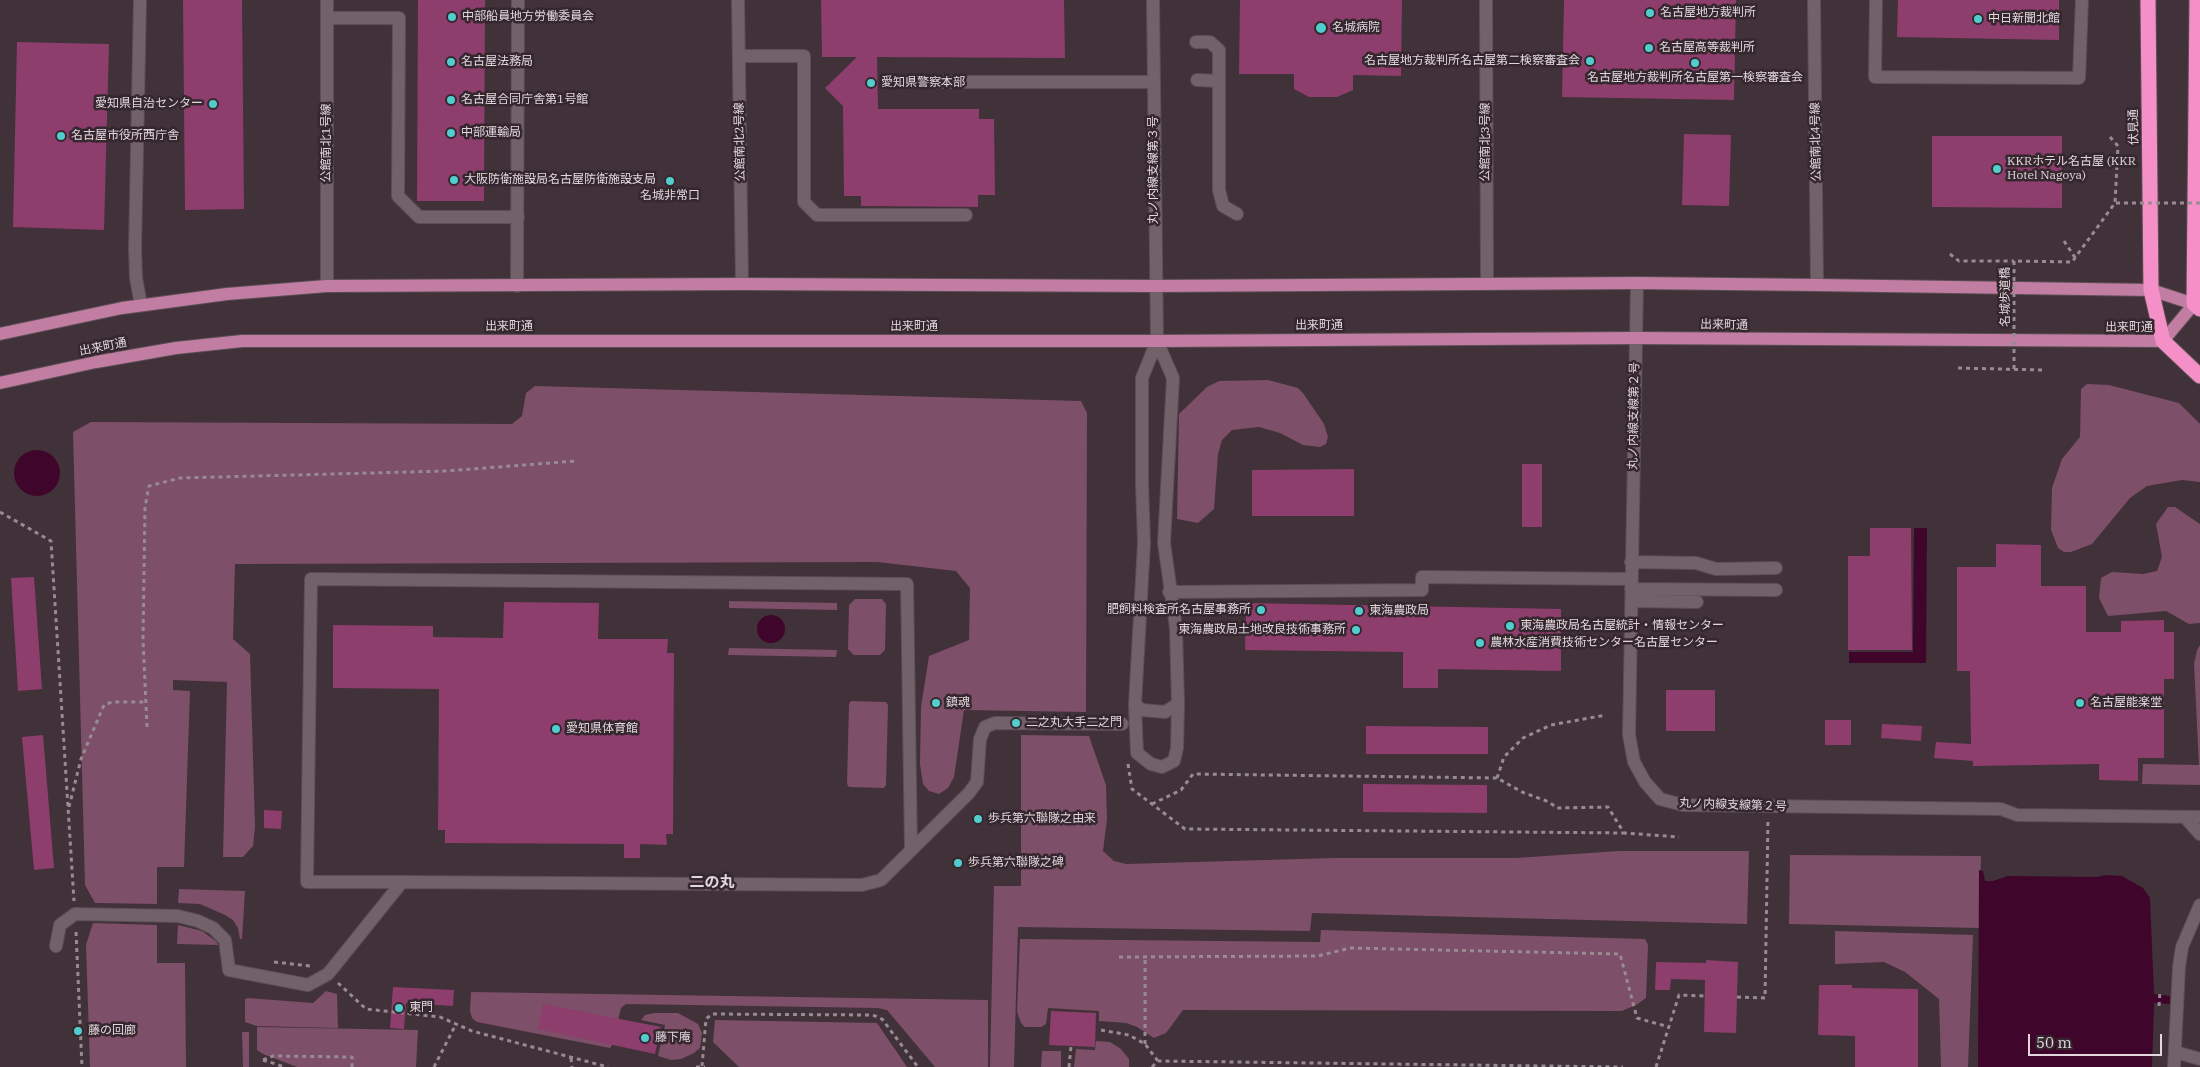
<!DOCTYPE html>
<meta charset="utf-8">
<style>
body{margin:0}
#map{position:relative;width:2200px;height:1067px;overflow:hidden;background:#413139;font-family:"IBM Plex Serif",serif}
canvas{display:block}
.scale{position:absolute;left:2028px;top:1034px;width:134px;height:22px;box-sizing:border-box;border:2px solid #e1d7dc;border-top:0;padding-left:6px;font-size:15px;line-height:18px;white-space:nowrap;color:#e1d7dc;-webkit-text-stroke:4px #36272f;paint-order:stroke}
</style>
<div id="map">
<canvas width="2200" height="1067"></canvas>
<div class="scale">50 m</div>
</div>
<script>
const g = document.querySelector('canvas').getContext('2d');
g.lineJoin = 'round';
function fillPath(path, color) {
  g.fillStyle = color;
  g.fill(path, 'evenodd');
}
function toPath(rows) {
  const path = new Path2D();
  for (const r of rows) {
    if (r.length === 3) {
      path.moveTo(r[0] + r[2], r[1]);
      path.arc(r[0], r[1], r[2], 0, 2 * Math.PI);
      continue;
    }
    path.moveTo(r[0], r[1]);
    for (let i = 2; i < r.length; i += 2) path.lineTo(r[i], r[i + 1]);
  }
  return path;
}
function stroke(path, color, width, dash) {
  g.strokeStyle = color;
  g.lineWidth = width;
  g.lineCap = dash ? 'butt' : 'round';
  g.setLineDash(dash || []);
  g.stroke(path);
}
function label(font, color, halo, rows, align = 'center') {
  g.font = font + ' "IBM Plex Serif","Noto Sans JP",serif';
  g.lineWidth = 5;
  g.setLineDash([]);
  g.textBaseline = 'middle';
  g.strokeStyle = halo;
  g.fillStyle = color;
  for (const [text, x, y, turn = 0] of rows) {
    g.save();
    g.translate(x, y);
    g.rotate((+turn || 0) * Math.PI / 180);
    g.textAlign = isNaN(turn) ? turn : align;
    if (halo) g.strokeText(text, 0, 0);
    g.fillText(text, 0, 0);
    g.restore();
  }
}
fillPath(toPath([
 [1268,380,1298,388,1303,393,1324,424,1328,437,1326,444,1320,447,1303,445,1280,433,1259,427,1232,430,1222,440,1218,454,1214,509,1198,523,1177,519,1179,414,1207,387,1219,381],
 [2087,384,2109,385,2179,403,2200,424,2200,482,2182,480,2147,486,2130,498,2092,544,2071,552,2064,552,2058,548,2051,530,2052,488,2062,459,2080,437,2081,389],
 [535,386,1081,401,1087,413,1086,712,964,710,954,777,948,788,939,794,929,791,923,784,920,764,921,707,929,656,969,640,970,588,956,571,877,562,235,564,233,639,250,654,255,827,253,846,243,857,223,857,227,682,173,680,173,690,190,691,184,867,157,867,157,904,95,903,85,885,73,432,91,422,512,424,522,416,526,393],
 [2168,507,2175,507,2200,524,2200,623,2189,624,2166,611,2108,616,2099,598,2101,578,2112,572,2143,574,2157,571,2162,557,2156,524],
 [855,599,882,599,886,604,885,650,880,655,854,655,848,649,849,605],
 [729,601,837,603,837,610,729,608],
 [2200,645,2200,785,2142,784,2143,764,2199,765,2194,664,2197,650],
 [729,648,837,650,836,657,728,655],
 [851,701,886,702,888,705,886,785,884,788,849,787,847,784,849,704],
 [1021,735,1089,736,1106,785,1107,819,1103,851,1114,861,1126,864,1334,858,1516,858,1619,851,1749,851,1747,924,1312,913,1310,931,1018,927,1014,1067,990,1067,994,886,1021,886],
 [1790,855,1981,856,1979,928,1789,924],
 [179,889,245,891,242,939,240,939,238,928,233,920,225,915,200,904,178,903],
 [93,923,157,925,157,963,185,963,186,1067,90,1067,86,945],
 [178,925,202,931,217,942,218,945,177,944],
 [1321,930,1645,939,1648,945,1646,998,1636,1005,1622,1011,1183,1010,1166,1033,1154,1038,1137,1027,1126,1023,1099,1021,1099,1011,1048,1008,1046,1024,1041,1027,1025,1027,1021,1023,1017,1012,1020,939,1320,942],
 [1835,931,1973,935,1968,1067,1941,1067,1939,999,1905,972,1884,962,1835,964],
 [326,991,337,994,338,1028,257,1026,245,1022,245,999,248,998,313,1003],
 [471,992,988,1000,988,1067,935,1067,887,1010,878,1008,626,1004,621,1008,612,1045,610,1048,477,1022,472,1018,470,1011],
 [655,1013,678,1013,698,1024,702,1033,700,1048,694,1053,681,1059,671,1060,658,1056,665,1025,641,1020,645,1015],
 [715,1020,877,1023,907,1067,739,1067,713,1042],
 [257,1027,418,1030,416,1067,297,1067,263,1054,257,1050],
 [242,1032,249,1032,249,1067,243,1067],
 [1096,1041,1110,1042,1121,1049,1129,1059,1129,1067,1074,1067,1076,1049,1095,1050],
 [1042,1051,1061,1051,1061,1067,1041,1067]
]), '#7e4f68');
fillPath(toPath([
 [37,473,23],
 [1914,528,1927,528,1926,663,1849,663,1849,652,1913,652],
 [771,629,14],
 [1979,870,1983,871,1985,881,1993,881,2008,876,2097,877,2106,875,2122,876,2143,888,2150,898,2154,994,2170,996,2170,1004,2154,1003,2152,1067,1978,1067]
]), '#3f052b');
fillPath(toPath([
 [183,0,242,0,244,209,185,210],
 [418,0,485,0,484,201,417,201],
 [821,0,1064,0,1065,58,877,57,878,109,979,109,979,119,994,119,995,195,978,195,978,207,861,206,861,196,844,196,843,106,825,88,857,57,822,57],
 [1240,0,1402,0,1401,76,1353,75,1353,90,1337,97,1309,97,1294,89,1294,74,1239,74],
 [1564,0,1736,0,1734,100,1562,97],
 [1898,0,2059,0,2059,40,1897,37],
 [17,42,109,44,104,230,13,227],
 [1684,134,1731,135,1729,206,1682,205],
 [1932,136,2062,136,2062,208,1932,207],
 [1522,464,1542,464,1542,527,1522,527],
 [1354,469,1354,516,1252,516,1252,470],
 [1870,528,1911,528,1912,650,1848,650,1848,556,1870,556],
 [1996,544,2041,545,2041,586,2086,586,2086,632,2121,632,2121,621,2164,620,2164,632,2174,632,2174,679,2164,679,2164,758,2138,758,2138,781,2099,780,2099,764,1973,766,1973,761,1934,758,1936,742,1971,744,1970,671,1957,671,1957,567,1996,567],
 [34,577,42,689,18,691,11,578],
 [504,602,599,603,598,639,668,639,667,653,674,653,673,834,666,834,667,845,640,844,640,858,624,858,624,844,445,843,445,830,438,830,439,689,333,688,333,625,433,626,433,637,503,638],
 [1246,603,1561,609,1561,671,1438,669,1438,688,1403,688,1403,652,1245,650],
 [1666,690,1715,690,1715,731,1666,731],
 [1825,720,1851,720,1851,745,1825,745],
 [1882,724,1922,726,1921,741,1881,738],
 [1366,726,1488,727,1488,754,1366,754],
 [43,735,54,868,34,870,22,737],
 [1363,784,1487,785,1487,813,1363,812],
 [264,810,282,811,281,829,264,828],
 [1706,960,1738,962,1736,1033,1704,1032,1705,980,1671,979,1670,990,1655,990,1656,962,1706,963],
 [1819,985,1852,985,1852,988,1918,989,1918,1067,1855,1067,1855,1036,1818,1035],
 [393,987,454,990,453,1006,406,1003,404,1029,390,1028],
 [543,1004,661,1027,655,1054,538,1029],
 [1051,1011,1096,1013,1095,1047,1049,1045]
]), '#8d3e6c');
const minor = toPath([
 [140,0,135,249,136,278,141,305],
 [327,0,327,286],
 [738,0,742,284],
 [1153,0,1157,341,1142,378,1142,483,1144,543,1135,705,1137,753,1151,764,1162,767,1174,761,1177,748,1178,704,1176,628,1164,543,1173,378,1157,341],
 [1486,0,1487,284],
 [1814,0,1817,285],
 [1876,0,1875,77,2079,78,2082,0],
 [327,18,399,18,398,196,419,217,518,217],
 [1196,42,1210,42,1219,50,1219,190,1223,206,1237,214],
 [739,56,804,56,804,202,817,215,966,215],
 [1197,80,1219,81],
 [904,82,1153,82],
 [1637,283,1629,735,1634,762,1645,782,1660,799,1683,805,2001,809,2017,815,2200,817],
 [517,286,518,0],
 [1631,562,1696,563,1716,569,1776,568],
 [1631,589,1776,590],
 [1169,592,1422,590,1422,577,1631,579],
 [1631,601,1697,602],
 [1135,705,1142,710,1165,712,1178,704],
 [2185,817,2200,834],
 [402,882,307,882,311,579,907,584,911,850],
 [56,946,60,925,75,914,178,916,198,921,213,928,225,940,229,970,308,985,328,974,402,882,862,885,881,880,969,793,977,782,980,739,985,727,995,723,1122,724],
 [2175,1052,2200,1059],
 [2174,1067,2179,967,2182,947,2200,905]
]);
const major = toPath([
 [0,334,122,308,227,294,327,286,742,284,1155,286,1637,283,1817,285,2151,290,2194,304,2163,341,1636,338,1157,341,242,341,176,348,96,362,0,383]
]);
const highway = toPath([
 [2148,0,2151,290,2163,341,2200,376],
 [2197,0,2194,304,2200,309]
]);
stroke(minor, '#5b4e55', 14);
stroke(major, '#5b4e55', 14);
stroke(highway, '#5b4e55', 17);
stroke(toPath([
 [2110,137,2118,146,2115,203],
 [2064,241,2076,259],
 [1950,254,1959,261,2014,261],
 [1958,368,2042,370],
 [0,512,51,541,74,901],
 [147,727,143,639,145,507,149,486,180,478,446,471,576,461],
 [1128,764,1132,789,1185,829,1624,833],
 [1497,778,1504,757,1523,738,1551,725,1606,715],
 [1152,804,1181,790,1193,774,1497,778,1522,792,1549,802,1557,808,1608,807,1624,833,1679,837],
 [69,807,81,759,104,705,112,702,145,702],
 [76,932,82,1067],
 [1119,957,1318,956,1350,948,1620,954,1637,1018,1669,1027],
 [274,962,310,966],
 [338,983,366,1009,440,1017,472,1031,608,1067],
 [1737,997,1765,998,1768,819],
 [2159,1006,2160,991],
 [1101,1030,1129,1035,1145,1044,1158,1061],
 [1145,1044,1145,956],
 [571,1058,572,1067],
 [263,1060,273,1056,352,1057,352,1067],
 [263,1060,285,1067],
 [702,1066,706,1019,712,1014,873,1015,882,1019,918,1067],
 [434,1067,456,1024],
 [696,1067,705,1067],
 [1069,1067,1071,1046],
 [1152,1067,1158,1061,1623,1067],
 [1656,1067,1679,995,1705,996]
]), '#988b91', 3, [4, 4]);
stroke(minor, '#73616a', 12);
stroke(major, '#c17da2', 12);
stroke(highway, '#f58fc8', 15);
stroke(toPath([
 [2014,369,2014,261,2072,262,2115,203,2200,203]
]), '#988b91', 3, [4, 4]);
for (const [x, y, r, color] of [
 [1650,13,5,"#52cdce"],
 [452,17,5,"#52cdce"],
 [1978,19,5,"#52cdce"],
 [1321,28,6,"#52cdce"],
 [1649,48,5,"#52cdce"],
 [1590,61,5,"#52cdce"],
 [451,62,5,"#52cdce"],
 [1695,63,5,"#52cdce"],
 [871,83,5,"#52cdce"],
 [451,100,5,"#52cdce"],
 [213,104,5,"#52cdce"],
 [451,133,5,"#52cdce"],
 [61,136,5,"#52cdce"],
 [1997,169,5,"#52cdce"],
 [454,180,5,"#52cdce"],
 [670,181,5,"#52cdce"],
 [1261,610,5,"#52cdce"],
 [1359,611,5,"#52cdce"],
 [1510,626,5,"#52cdce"],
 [1356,630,5,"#52cdce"],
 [1480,643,5,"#52cdce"],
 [936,703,5,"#52cdce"],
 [2080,703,5,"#52cdce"],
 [1016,723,5,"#52cdce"],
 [556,729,5,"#52cdce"],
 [978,819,5,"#52cdce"],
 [958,863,5,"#52cdce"],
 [399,1008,5,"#52cdce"],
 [78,1031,5,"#52cdce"],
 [645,1038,5,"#52cdce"]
]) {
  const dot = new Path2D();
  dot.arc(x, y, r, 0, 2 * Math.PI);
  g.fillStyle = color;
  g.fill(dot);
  stroke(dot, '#36272f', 2);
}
label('12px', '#e1d7dc', '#36272f', [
 ["名古屋地方裁判所",1660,13],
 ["中部船員地方労働委員会",462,17],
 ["中日新聞北館",1988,19],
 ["名城病院",1332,28],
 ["名古屋高等裁判所",1659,48],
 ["名古屋地方裁判所名古屋第二検察審査会",1580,61,"right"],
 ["名古屋法務局",461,62],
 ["名古屋地方裁判所名古屋第一検察審査会",1695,78,"center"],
 ["愛知県警察本部",881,83],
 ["名古屋合同庁舎第1号館",461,100],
 ["愛知県自治センター",203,104,"right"],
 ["中部運輸局",461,133],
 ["名古屋市役所西庁舎",71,136],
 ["KKRホテル名古屋 (KKR",2007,162],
 ["Hotel Nagoya)",2007,176],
 ["大阪防衛施設局名古屋防衛施設支局",464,180],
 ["名城非常口",670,196,"center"],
 ["肥飼料検査所名古屋事務所",1251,610,"right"],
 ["東海農政局",1369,611],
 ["東海農政局名古屋統計・情報センター",1520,626],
 ["東海農政局土地改良技術事務所",1346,630,"right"],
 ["農林水産消費技術センター名古屋センター",1490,643],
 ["鎮魂",946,703],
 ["名古屋能楽堂",2090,703],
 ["二之丸大手二之門",1026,723],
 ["愛知県体育館",566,729],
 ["歩兵第六聯隊之由来",988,819],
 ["歩兵第六聯隊之碑",968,863],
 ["東門",409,1008],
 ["藤の回廊",88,1031],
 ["藤下庵",655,1038]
], 'left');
label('12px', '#e1d7dc', '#36272f', [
 ["伏見通",2134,127,-91],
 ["公館南北2号線",740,142,-91],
 ["公館南北3号線",1486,142,-90],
 ["公館南北4号線",1816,142,-91],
 ["公館南北1号線",327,143,-90],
 ["丸ノ内線支線第３号",1154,170,-90],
 ["名城歩道橋",2006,297,-90],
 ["出来町通",1724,325,1],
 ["出来町通",1319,326],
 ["出来町通",509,327],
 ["出来町通",914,327],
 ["出来町通",2129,328],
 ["出来町通",103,347,-11],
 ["丸ノ内線支線第２号",1634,416,-89],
 ["丸ノ内線支線第２号",1733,805,2]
]);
label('bold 15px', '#e1d7dc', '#36272f', [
 ["二の丸",712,883]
]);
</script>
